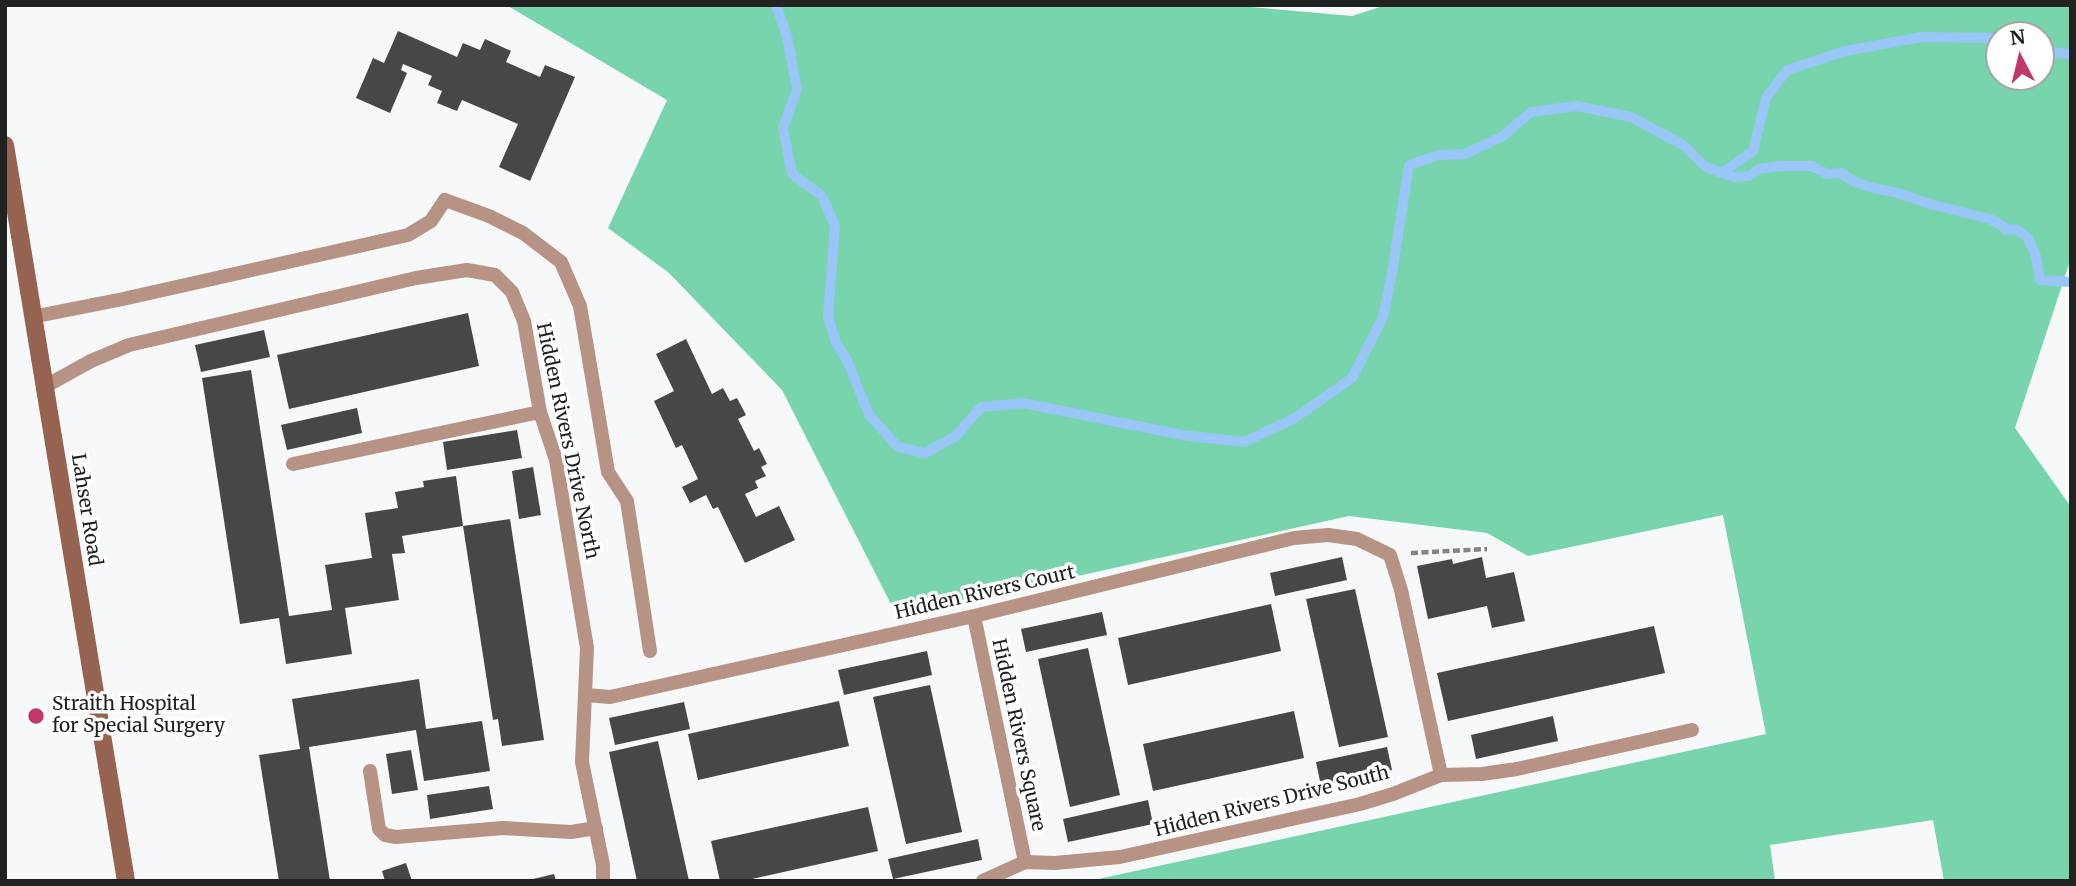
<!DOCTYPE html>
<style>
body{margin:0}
#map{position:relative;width:2076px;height:886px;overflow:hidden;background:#f7f8f9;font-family:Merriweather,serif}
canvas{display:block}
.frame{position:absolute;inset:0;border:7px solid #202121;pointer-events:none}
.north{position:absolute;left:1985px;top:21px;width:70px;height:70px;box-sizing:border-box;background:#fff;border:2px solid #a6a6a6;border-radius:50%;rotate:353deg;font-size:19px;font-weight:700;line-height:28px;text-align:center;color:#202121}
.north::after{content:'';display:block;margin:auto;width:24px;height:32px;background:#c2376c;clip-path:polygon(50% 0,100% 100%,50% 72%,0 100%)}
</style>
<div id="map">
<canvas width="2076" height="886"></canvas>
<div class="frame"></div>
<div class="north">N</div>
</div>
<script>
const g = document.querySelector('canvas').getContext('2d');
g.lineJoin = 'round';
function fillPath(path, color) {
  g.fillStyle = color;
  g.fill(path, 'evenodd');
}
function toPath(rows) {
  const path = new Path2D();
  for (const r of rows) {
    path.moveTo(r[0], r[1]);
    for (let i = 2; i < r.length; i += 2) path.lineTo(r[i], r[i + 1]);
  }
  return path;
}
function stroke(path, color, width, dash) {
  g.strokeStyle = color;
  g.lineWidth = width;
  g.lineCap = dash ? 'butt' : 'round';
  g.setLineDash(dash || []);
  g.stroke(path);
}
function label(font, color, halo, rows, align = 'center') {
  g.font = font + ' Merriweather,serif';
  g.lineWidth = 7;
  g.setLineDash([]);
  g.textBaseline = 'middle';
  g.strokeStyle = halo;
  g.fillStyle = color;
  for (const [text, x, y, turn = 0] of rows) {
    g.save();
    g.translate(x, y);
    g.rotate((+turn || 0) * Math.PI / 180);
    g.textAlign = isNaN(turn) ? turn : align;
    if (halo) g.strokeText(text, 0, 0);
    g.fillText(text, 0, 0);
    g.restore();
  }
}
fillPath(toPath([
 [448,5,1228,5,1352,16,1386,5,2071,5,2071,258,2015,428,2071,507,2071,881,1944,881,1933,820,1770,845,1775,881,1089,881,1766,734,1723,515,1528,556,1487,533,1349,516,897,616,782,390,669,273,608,228,667,100,508,6],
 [1999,35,2041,35,2041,77,1999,77]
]), '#77d4ad');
stroke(toPath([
 [776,5,787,36,797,89,783,128,792,174,822,196,835,226,828,317,836,343,847,360,869,415,898,447,925,453,956,436,981,407,1023,403,1182,435,1244,442,1295,418,1352,378,1383,317,1392,273,1409,165,1439,155,1465,154,1503,136,1531,112,1577,106,1631,117,1683,145,1706,167,1722,173,1753,151,1766,98,1787,70,1845,51,1922,37,1999,38],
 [2041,51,2071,54],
 [1722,173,1734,177,1749,176,1759,169,1780,166,1812,166,1827,174,1841,173,1855,182,1873,188,1898,193,1930,204,1990,219,2003,226,2006,230,2016,229,2028,238,2036,256,2040,280,2071,282]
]), '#9ac5f7', 10);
fillPath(toPath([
 [398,31,457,57,463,43,480,50,485,39,511,51,506,62,540,77,545,65,575,77,530,181,499,167,518,124,462,100,457,111,437,103,442,91,428,85,432,76,403,64,401,70,407,73,390,113,356,98,373,58,384,63],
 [468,313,479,366,289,409,277,355],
 [264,330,270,357,201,372,195,345],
 [686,339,712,394,723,388,730,401,737,398,746,415,738,419,754,451,759,448,767,464,761,467,766,476,755,481,758,488,745,494,756,517,779,506,795,540,745,563,718,507,713,509,706,495,690,503,682,487,698,479,682,445,676,448,654,401,674,391,656,354],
 [251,370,289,616,332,610,325,565,372,558,365,513,398,508,395,492,424,487,423,481,456,476,463,526,402,536,405,553,392,554,399,600,345,608,352,654,286,664,279,618,240,624,202,378],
 [357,408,362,433,287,450,281,425],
 [517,430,522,458,447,470,443,442],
 [533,467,541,515,519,519,512,471],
 [510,519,544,740,502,746,498,719,493,720,463,526],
 [1342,557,1347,580,1275,596,1270,573],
 [1482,557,1486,578,1514,572,1525,621,1492,628,1487,606,1428,619,1417,566,1452,559,1453,564],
 [1355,589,1388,737,1339,747,1306,599],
 [1271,604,1281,651,1128,685,1118,638],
 [1102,612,1107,635,1026,652,1021,629],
 [1654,626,1665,673,1448,721,1437,673],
 [1088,648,1120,795,1070,807,1038,659],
 [927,651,932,675,844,695,838,670],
 [419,679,426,729,482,721,490,771,424,781,416,730,309,747,330,881,279,881,259,755,300,749,292,699],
 [930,685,962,832,906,844,873,697],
 [839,701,849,746,698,780,688,734],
 [684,702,690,729,615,745,609,718],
 [1294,711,1304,758,1153,791,1143,744],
 [1553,716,1558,741,1476,759,1471,735],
 [658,741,689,881,637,881,609,752],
 [1387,747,1392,770,1321,786,1316,762],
 [411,750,418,790,392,794,386,754],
 [489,786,493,809,430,819,427,795],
 [1148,800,1153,824,1068,842,1063,819],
 [868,807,878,851,743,881,720,881,711,841],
 [978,839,982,860,893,879,888,859],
 [406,863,412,881,385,881,382,871],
 [554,874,556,881,530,881,529,880]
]), '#474748');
stroke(toPath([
 [1411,553,1487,549]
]), '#838485', 4.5, [7, 3.5]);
stroke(toPath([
 [32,317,123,299,408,235,431,221,445,200,489,216,523,233,561,262,580,306,608,472,627,501,650,651],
 [44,387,91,361,129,345,416,278,467,270,495,275,512,292,524,321,540,412,556,460,587,648,582,762,603,865,603,881],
 [293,464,540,412],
 [974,616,1025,862],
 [586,695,610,697,974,616,1294,538,1328,535,1357,539,1390,555,1401,590,1441,775],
 [370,771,379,829,385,835,396,837,503,828,571,832,596,828],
 [983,881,1025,862,1055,863,1120,857,1360,804,1393,794,1441,775,1482,774,1517,769,1692,730]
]), '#b79386', 14);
stroke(toPath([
 [5,145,126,881]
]), '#956350', 18);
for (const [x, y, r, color] of [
 [36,716,9,"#c2376c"]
]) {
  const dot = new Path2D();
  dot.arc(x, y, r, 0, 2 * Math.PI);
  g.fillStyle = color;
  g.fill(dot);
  stroke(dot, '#fff', 2.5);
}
label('19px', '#202121', '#fff', [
 ["Hidden Rivers Drive North",567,441,78],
 ["Lahser Road",86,510,81],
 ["Hidden Rivers Court",985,593,-13],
 ["Hidden Rivers Square",1018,735,78],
 ["Hidden Rivers Drive South",1272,802,-14]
]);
label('19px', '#202121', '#fff', [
 ["Straith Hospital",52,705],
 ["for Special Surgery",52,727]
], 'left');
</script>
